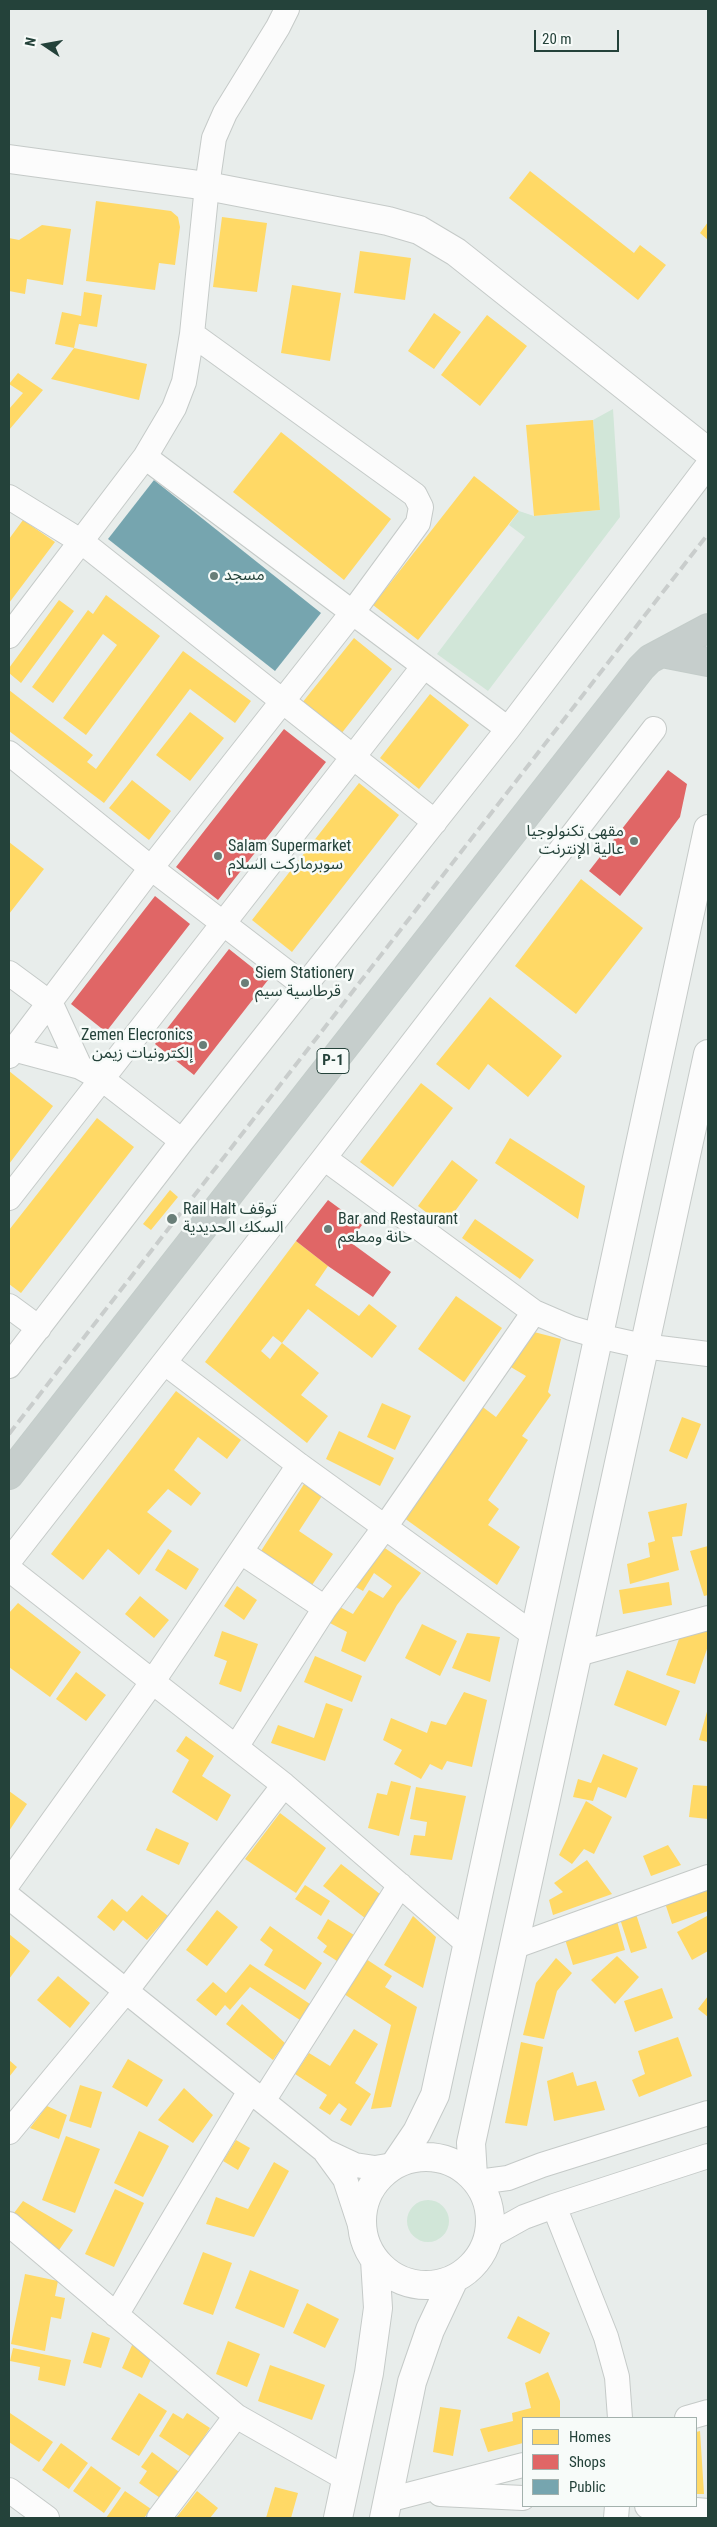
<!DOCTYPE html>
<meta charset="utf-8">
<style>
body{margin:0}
#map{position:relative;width:717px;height:2527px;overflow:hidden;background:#e8edeb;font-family:"Roboto Condensed",sans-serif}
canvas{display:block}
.frame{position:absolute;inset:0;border:10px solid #24423a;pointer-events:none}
.legend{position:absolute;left:522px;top:2417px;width:175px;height:90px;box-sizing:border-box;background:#f7fbf9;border:1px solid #a3b1ad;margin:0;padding:6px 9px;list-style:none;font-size:15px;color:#24423a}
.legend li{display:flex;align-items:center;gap:10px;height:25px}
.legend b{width:25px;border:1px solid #a3b1ad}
.north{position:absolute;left:20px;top:20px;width:50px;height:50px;-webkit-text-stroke:4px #f7fbf9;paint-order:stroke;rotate:282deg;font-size:14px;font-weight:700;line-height:20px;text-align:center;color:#24423a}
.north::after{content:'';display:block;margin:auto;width:18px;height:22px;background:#24423a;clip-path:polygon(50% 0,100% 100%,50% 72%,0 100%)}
.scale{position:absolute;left:534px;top:30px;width:85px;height:22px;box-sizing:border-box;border:2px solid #24423a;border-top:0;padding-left:6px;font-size:15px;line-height:18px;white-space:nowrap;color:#24423a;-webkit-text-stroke:4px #f7fbf9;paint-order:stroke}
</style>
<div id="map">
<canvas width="717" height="2527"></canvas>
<div class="frame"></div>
<ul class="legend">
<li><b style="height:14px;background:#ffd966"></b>Homes</li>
<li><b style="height:14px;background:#e06666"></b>Shops</li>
<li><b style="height:14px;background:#76a5af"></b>Public</li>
</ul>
<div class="north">N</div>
<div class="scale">20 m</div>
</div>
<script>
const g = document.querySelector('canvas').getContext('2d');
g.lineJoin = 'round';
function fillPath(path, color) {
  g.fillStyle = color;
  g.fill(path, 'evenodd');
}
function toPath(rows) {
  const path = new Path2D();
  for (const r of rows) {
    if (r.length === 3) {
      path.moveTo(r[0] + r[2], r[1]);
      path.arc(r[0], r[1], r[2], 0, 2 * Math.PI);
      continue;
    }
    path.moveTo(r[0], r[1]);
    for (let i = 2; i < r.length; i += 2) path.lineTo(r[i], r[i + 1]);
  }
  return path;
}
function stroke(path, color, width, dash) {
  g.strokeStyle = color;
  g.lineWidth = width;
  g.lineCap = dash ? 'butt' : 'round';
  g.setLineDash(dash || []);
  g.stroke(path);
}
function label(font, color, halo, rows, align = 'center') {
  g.font = font + ' "Roboto Condensed","Noto Sans Arabic",sans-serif';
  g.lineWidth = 5;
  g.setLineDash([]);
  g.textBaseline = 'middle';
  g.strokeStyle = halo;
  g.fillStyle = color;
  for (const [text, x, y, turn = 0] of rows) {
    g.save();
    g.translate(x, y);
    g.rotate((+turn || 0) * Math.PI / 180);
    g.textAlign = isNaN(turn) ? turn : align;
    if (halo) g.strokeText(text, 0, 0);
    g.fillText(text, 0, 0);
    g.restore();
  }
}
fillPath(toPath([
 [613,409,620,517,488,691,437,654,525,537,509,525,519,511,534,516,600,510,593,420],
 [428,2221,21]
]), '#d1e6d8');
fillPath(toPath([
 [530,171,634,253,640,245,666,265,638,300,509,198],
 [96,201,171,211,178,217,180,227,175,265,159,263,155,290,86,281],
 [222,217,267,223,257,292,213,287],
 [708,222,708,240,700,233],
 [42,225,71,229,63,285,27,279,25,294,9,291,9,238,19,240],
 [360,251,411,258,405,300,354,293],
 [292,285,341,293,330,361,281,353],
 [84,292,102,295,97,327,79,324,74,348,55,344,62,312,81,316],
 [434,313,461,332,434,369,408,351],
 [487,315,527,346,480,406,441,375],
 [74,348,147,364,139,400,51,379],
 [18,373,43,390,9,430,9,409,23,393,9,384],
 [593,420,600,510,534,516,526,425],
 [281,432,391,519,344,580,233,492],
 [474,476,519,511,418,640,373,605],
 [23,520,55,542,9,603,9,539],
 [106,595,160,636,86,735,63,718,117,645,103,634,53,703,32,687,88,610,93,614],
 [59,600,74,611,21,683,9,673,9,668],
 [354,638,392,669,341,734,302,703],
 [183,651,251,701,235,723,190,689,104,803,9,731,9,690,93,755,87,762,96,769],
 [430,694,469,725,419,789,380,758],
 [190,712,224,738,190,781,156,755],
 [132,780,171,811,149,840,109,808],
 [359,783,399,815,292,952,252,920],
 [9,842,44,869,9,914],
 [581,879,643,928,576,1014,515,966],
 [490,997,562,1056,528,1097,488,1064,469,1090,436,1064],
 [9,1071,53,1106,9,1164],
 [421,1083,453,1108,393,1187,360,1162],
 [97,1118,134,1147,21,1293,9,1284,9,1230],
 [510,1138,585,1186,578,1219,495,1163],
 [452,1160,478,1180,444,1226,418,1206],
 [170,1190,178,1197,151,1230,143,1224],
 [475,1219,534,1260,520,1279,462,1238],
 [296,1241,328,1266,315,1285,359,1316,369,1304,397,1326,372,1358,308,1309,282,1343,273,1336,261,1351,270,1359,282,1343,319,1373,301,1395,328,1416,307,1443,205,1362],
 [456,1296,502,1328,464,1382,418,1349],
 [534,1332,561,1339,548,1392,551,1395,522,1436,528,1440,488,1500,499,1509,488,1525,520,1547,497,1585,400,1515,480,1405,496,1417,526,1376,509,1366],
 [176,1391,241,1440,227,1459,198,1437,174,1470,201,1493,191,1506,168,1489,147,1512,172,1531,139,1575,108,1549,83,1580,51,1554],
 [382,1403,411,1416,395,1450,367,1437],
 [682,1417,701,1424,687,1459,669,1451],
 [339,1431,394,1458,380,1486,326,1459],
 [304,1484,322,1496,299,1531,333,1554,312,1585,261,1551],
 [687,1503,682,1536,672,1537,679,1570,630,1584,627,1564,650,1557,648,1543,655,1541,648,1512],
 [379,1544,421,1573,397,1605,365,1662,341,1651,347,1632,328,1622,338,1606,353,1614,369,1590,383,1598,392,1586,374,1573,363,1591,352,1585],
 [708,1546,708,1595,704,1596,690,1551],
 [168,1549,199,1569,186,1590,155,1570],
 [669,1582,672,1605,623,1614,619,1590],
 [237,1586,257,1600,244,1620,224,1606],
 [140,1596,169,1620,154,1638,125,1614],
 [18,1603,81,1652,50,1697,9,1667,9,1613],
 [422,1624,457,1641,440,1676,405,1658],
 [708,1628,708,1646,695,1684,666,1675,679,1639,677,1632],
 [222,1631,258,1644,241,1692,219,1684,227,1661,214,1656],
 [467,1633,500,1637,490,1682,452,1668],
 [315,1656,362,1676,352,1702,304,1682],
 [627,1670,680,1691,666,1726,614,1705],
 [76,1672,106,1695,86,1721,56,1699],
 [464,1692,487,1700,472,1767,447,1761,442,1770,430,1764,421,1779,394,1764,402,1750,383,1740,391,1718,427,1733,431,1721,446,1725],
 [326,1703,343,1709,325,1761,271,1743,278,1725,314,1738],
 [708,1708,708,1742,699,1740],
 [186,1736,214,1756,202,1776,231,1795,217,1821,172,1792,189,1760,176,1751],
 [603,1754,638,1768,626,1798,598,1787,593,1801,573,1797,578,1779,591,1783],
 [391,1781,411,1786,399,1836,368,1828,377,1793,387,1795],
 [693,1785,708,1786,708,1819,689,1817],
 [416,1787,466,1796,452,1860,410,1855,414,1835,425,1836,427,1822,410,1819],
 [9,1791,27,1804,9,1831],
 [586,1801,612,1817,594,1854,584,1849,572,1864,559,1855],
 [280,1813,326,1848,296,1893,245,1859],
 [156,1828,189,1843,179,1865,146,1850],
 [668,1845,681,1865,651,1876,643,1856],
 [587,1860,612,1894,553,1915,549,1900,563,1892,554,1883],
 [341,1864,380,1894,365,1918,323,1886],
 [305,1885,330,1901,321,1916,295,1899],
 [708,1889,708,1911,672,1924,665,1903],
 [142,1895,168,1916,147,1940,123,1920,114,1931,97,1917,112,1899,127,1912],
 [217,1910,238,1927,207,1966,186,1950],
 [636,1914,647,1948,631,1953,620,1919],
 [413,1916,436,1937,423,1988,384,1965],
 [707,1916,708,1951,692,1960,677,1932],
 [328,1919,354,1935,337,1961,323,1952,327,1946,317,1938],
 [617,1921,625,1950,573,1965,564,1936],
 [270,1926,322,1963,305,1990,264,1965,273,1950,260,1940],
 [9,1934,30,1951,9,1979],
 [617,1956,639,1977,615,2004,591,1980],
 [556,1958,572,1973,557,1991,544,2039,523,2035,536,1983],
 [366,1959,392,1976,385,1987,417,2007,391,2107,371,2109,391,2025,344,1994],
 [250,1964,310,2004,300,2020,250,1987,230,2010,225,2005,216,2016,196,2000,213,1982,226,1993],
 [58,1976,90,2003,70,2028,37,2000],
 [662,1988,673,2018,635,2032,624,2001],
 [708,1996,708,2017,698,2009],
 [242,2004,285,2043,273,2060,226,2024],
 [354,2029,378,2044,355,2083,371,2094,351,2126,340,2120,347,2109,339,2103,330,2115,319,2108,327,2095,295,2074,309,2053,330,2066],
 [678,2037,692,2076,639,2097,632,2080,645,2074,638,2051],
 [521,2042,543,2047,527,2126,505,2123],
 [128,2059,163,2080,147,2107,112,2087],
 [9,2060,17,2067,9,2077],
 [573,2072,577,2086,596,2081,605,2110,554,2121,547,2081],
 [80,2085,102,2092,91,2128,69,2121],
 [184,2088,213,2115,193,2143,158,2120],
 [47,2106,67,2115,59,2139,30,2128],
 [139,2131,169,2146,143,2197,114,2183],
 [66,2136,100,2149,75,2213,42,2200],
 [236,2140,250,2148,238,2170,223,2161],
 [274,2162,289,2171,254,2237,206,2224,216,2197,248,2209],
 [115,2189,144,2203,114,2267,85,2254],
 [23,2201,73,2230,59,2250,14,2213],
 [203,2252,232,2263,213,2315,183,2304],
 [250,2270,299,2290,284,2328,235,2308],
 [25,2274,58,2281,55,2296,65,2298,61,2319,51,2317,45,2351,11,2344],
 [307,2303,339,2319,325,2348,293,2333],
 [518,2316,550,2333,540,2354,507,2338],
 [92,2332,110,2338,101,2368,83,2363],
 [228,2341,260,2354,247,2387,216,2374],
 [133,2343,154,2353,142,2378,122,2368],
 [13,2348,71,2360,65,2386,38,2380,40,2367,10,2361],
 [270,2365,325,2385,312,2420,258,2401],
 [548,2372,560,2401,560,2418,523,2418,523,2443,488,2452,480,2429,513,2421,512,2413,531,2408,525,2383],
 [139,2393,167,2411,139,2456,111,2439],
 [440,2407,461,2410,453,2456,433,2452],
 [10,2413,53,2442,39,2462,9,2442],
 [173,2413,183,2419,187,2413,210,2428,191,2457,159,2436],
 [700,2431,704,2494,696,2494,696,2432],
 [61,2443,88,2463,69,2489,42,2470],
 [152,2452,182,2474,163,2500,139,2483,147,2471,141,2467],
 [91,2466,121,2488,104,2513,73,2491],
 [275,2487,298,2493,291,2518,266,2518],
 [125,2491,151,2509,144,2518,106,2518],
 [197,2491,218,2508,210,2518,176,2518]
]), '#ffd966');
fillPath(toPath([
 [284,729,326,762,218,900,176,867],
 [668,770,687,784,680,817,620,896,589,871],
 [155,896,190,924,106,1032,71,1004],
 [229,949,268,980,194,1075,155,1044],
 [328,1200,362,1225,350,1242,391,1272,373,1297,328,1266,296,1241]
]), '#e06666');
fillPath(toPath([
 [154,480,321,613,275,671,108,539]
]), '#76a5af');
const minor = toPath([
 [145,457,508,729],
 [9,497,82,542,435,822],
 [9,636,145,457,174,408,184,382,192,334,207,186,214,138,225,113,278,27,287,9],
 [9,753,151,868,306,987],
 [9,973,51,1004,80,1067],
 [9,1048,80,1067,102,1079,182,1141],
 [9,1056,151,868,352,613,418,523,421,507,415,495,192,334],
 [324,1158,534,1312,571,1328,598,1336,643,1346,708,1354],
 [9,1198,424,666],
 [9,1306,39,1328],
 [165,1363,299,1465,534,1635],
 [9,1366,182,1141,508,729,708,465],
 [241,1552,325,1608],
 [9,1561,324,1158,654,729],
 [9,1569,284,1785,468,1944],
 [578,1654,708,1618],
 [236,1747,325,1608,385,1527,534,1312],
 [9,1882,153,1681,299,1465],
 [9,1897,325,2151,355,2165,375,2168,393,2165],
 [513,1947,708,1877],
 [263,2101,400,1885],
 [9,2132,126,1991,284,1785],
 [326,2153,345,2179,362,2231],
 [478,2182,508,2178,542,2165,708,2113],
 [554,2206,606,2337,617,2377,620,2418],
 [9,2224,236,2416,347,2479],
 [488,2237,524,2217,554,2206,708,2156],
 [116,2315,250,2091],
 [687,2418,708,2412],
 [9,2490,47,2518],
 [440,2494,523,2498],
 [388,2500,523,2465],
 [647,2506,708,2511],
 [159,2518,236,2416],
 [616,2518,617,2506]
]);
const tertiary = toPath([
 [9,159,207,186,388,221,419,230,456,252,708,452],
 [426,2221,64],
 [396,2163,417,2132,435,2095,708,829],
 [473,2176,471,2143,708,1054],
 [338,2518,369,2373,378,2308,375,2260],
 [384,2518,412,2382,430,2330,454,2279]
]);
const trunk = toPath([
 [662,653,708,662],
 [9,1475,641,668,650,659,708,628]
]);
stroke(minor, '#c5cac8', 26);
stroke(tertiary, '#c5cac8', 30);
stroke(trunk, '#c3ccc9', 30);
stroke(minor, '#fcfcfc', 24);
stroke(tertiary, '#fcfcfc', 28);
stroke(trunk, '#c6cecc', 28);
stroke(toPath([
 [9,1434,708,534]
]), '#c9cdcc', 4, [10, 5]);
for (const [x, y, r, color] of [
 [214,576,5,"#697e78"],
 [634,841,5,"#697e78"],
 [218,856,5,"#697e78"],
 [245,983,5,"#697e78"],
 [203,1045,5,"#697e78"],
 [172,1219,6,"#697e78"],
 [328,1229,5,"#697e78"]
]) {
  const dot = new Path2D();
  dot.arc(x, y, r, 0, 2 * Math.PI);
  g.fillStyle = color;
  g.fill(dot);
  stroke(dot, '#f7fbf9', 2);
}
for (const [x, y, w] of [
 [333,1061,32]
]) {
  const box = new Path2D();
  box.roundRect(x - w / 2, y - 12.5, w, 25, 4);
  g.fillStyle = '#f7fbf9';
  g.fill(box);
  stroke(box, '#24423a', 1);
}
label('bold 15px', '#24423a', null, [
 ["P-1",333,1061]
]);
label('16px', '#24423a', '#f7fbf9', [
 ["مسجد",224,576],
 ["مقهى تكنولوجيا",624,832,"right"],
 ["عالية الإنترنت",624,850,"right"],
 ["Salam Supermarket",228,847],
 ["سوبرماركت السلام",228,865],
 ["Siem Stationery",255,974],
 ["قرطاسية سيم",255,992],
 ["Zemen Elecronics",193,1036,"right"],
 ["إلكترونيات زيمن",193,1054,"right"],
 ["Rail Halt توقف",183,1210],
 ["السكك الحديدية",183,1228],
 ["Bar and Restaurant",338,1220],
 ["حانة ومطعم",338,1238]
], 'left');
</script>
